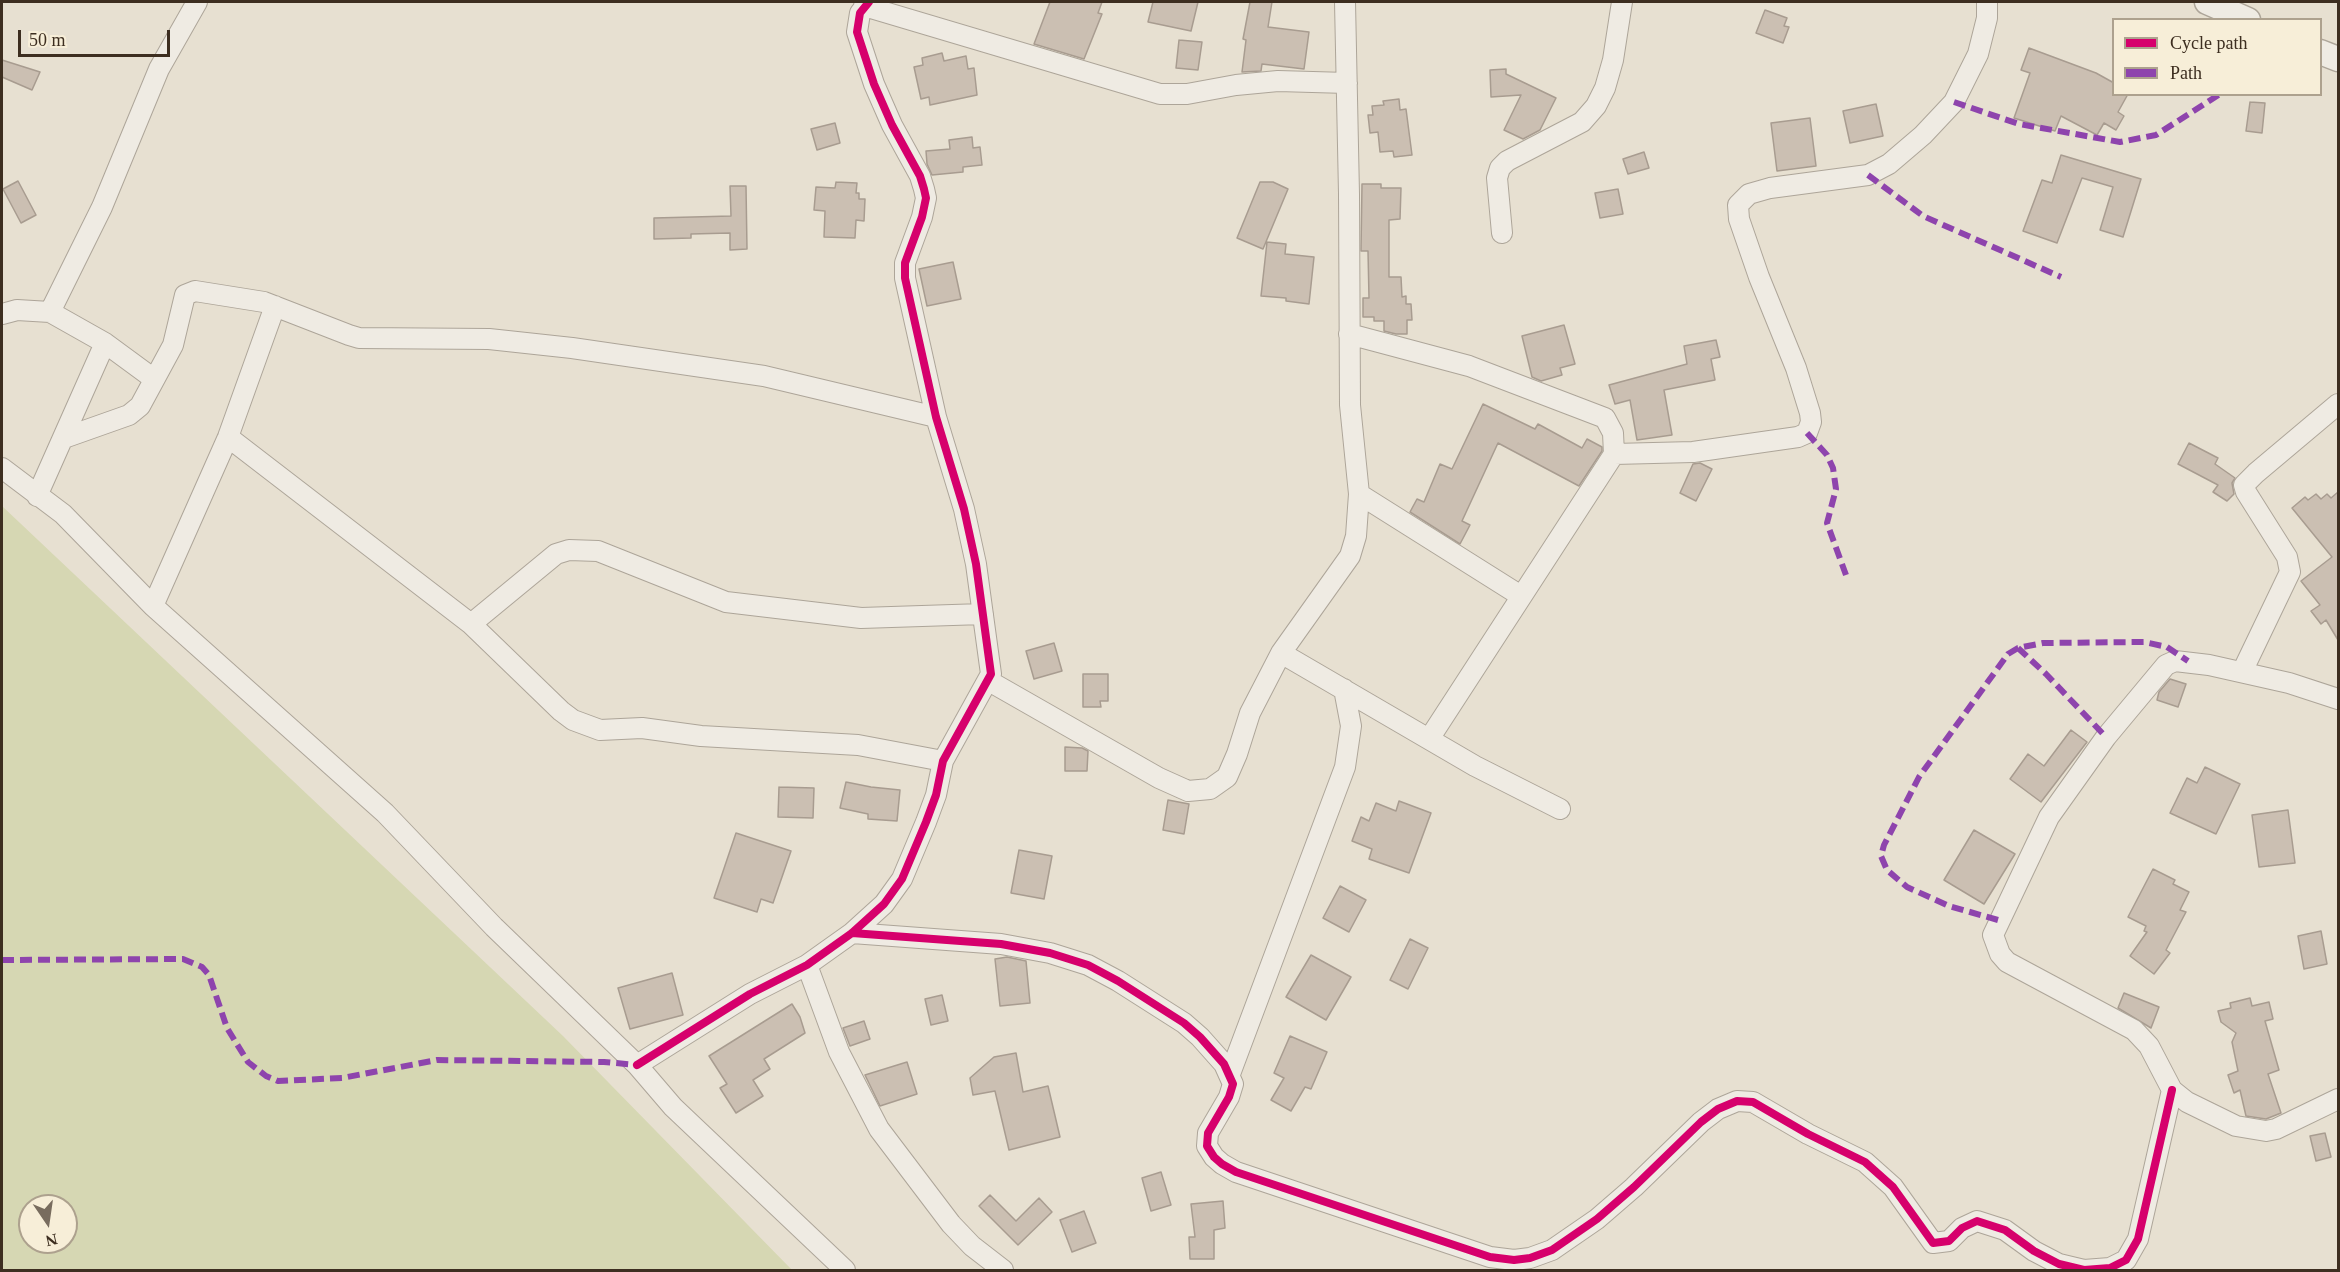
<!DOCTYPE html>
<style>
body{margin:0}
#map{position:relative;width:2340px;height:1272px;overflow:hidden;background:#e7e0d1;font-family:Georgia,serif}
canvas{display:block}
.frame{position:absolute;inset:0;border:3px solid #3d2e20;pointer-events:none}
.legend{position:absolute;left:2112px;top:18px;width:210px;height:78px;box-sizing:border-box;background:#f7eed8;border:2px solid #ada18e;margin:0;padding:8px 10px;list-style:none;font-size:18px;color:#3d2e20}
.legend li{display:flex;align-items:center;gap:12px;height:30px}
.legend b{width:30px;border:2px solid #ada18e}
.north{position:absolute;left:18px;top:1194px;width:60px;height:60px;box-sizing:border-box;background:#f7eed8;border:2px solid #ada18e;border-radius:50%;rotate:167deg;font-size:16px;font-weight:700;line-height:24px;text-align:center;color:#3d2e20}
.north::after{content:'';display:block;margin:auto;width:21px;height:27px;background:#786c5e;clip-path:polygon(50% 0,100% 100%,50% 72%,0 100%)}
.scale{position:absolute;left:18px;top:30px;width:152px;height:27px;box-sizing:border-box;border:3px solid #3d2e20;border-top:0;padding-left:8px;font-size:18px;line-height:21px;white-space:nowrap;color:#3d2e20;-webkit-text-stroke:4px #f7eed8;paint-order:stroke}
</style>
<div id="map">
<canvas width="2340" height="1272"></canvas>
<div class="frame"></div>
<ul class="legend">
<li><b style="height:8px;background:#d6006c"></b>Cycle path</li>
<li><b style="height:8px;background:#8e44ad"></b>Path</li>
</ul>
<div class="north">N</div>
<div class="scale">50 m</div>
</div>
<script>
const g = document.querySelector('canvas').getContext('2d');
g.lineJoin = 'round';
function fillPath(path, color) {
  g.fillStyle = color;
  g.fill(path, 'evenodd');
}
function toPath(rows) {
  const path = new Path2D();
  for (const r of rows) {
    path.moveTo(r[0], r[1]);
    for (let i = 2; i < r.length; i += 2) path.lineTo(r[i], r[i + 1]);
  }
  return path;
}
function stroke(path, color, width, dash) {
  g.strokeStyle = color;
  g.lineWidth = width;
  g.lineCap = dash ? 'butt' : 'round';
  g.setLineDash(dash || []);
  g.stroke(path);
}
fillPath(toPath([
 [2,506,563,1036,792,1270,2,1270],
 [30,1206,66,1206,66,1242,30,1242]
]), '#d6d7b3');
const building = toPath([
 [1050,2,1102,2,1098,13,1102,14,1084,59,1034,44,1050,2],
 [1153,2,1198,2,1191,31,1148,22,1153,2],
 [1250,2,1272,2,1268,27,1309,32,1304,69,1262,64,1261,71,1242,72,1246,40,1243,39,1250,2],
 [1765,10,1787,18,1784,26,1789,27,1783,43,1756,33,1765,10],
 [1179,40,1202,42,1198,70,1176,68,1179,40],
 [2029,48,2096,73,2114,83,2114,94,2128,94,2118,112,2124,116,2116,130,2104,123,2097,135,2061,116,2055,131,2014,118,2030,73,2021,70,2029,48],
 [942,53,944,61,966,56,968,69,974,68,977,95,930,105,929,97,921,99,914,67,923,65,922,58,942,53],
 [2,60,40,72,32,90,2,77,2,60],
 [1506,69,1506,74,1556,98,1540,130,1523,139,1504,130,1521,95,1491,97,1490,70,1506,69],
 [1399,99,1400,110,1406,109,1412,155,1394,157,1393,151,1380,152,1378,132,1370,133,1368,115,1373,115,1372,106,1384,105,1383,101,1399,99],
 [2250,102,2265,103,2262,133,2246,131,2250,102],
 [1876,104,1883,136,1850,143,1843,111,1876,104],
 [1810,118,1816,166,1777,171,1771,123,1810,118],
 [835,123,840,143,817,150,811,129,835,123],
 [972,137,973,148,980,147,982,165,963,167,963,172,932,175,927,164,926,151,950,149,949,140,972,137],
 [1644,152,1649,168,1628,174,1623,159,1644,152],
 [2061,155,2141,179,2123,237,2100,230,2113,187,2082,178,2057,243,2023,231,2042,180,2052,183,2061,155],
 [18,181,36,215,21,223,3,189,18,181],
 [836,182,857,183,856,193,859,193,859,199,865,199,864,221,856,220,855,238,824,237,825,211,814,210,816,187,835,188,836,182],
 [1260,182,1273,182,1288,189,1263,249,1237,238,1260,182],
 [1362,184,1381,184,1381,188,1401,188,1400,219,1389,220,1389,277,1401,277,1402,297,1406,296,1406,304,1411,304,1412,320,1407,320,1407,334,1396,334,1384,331,1384,321,1374,321,1374,317,1363,317,1363,298,1369,298,1368,251,1361,251,1362,184],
 [730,186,746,186,747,249,730,250,730,233,691,234,691,238,654,239,654,218,731,216,730,186],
 [1618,189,1623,214,1600,218,1595,193,1618,189],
 [1267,242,1286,244,1285,254,1314,257,1309,304,1286,301,1286,298,1261,296,1267,242],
 [953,262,961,299,927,306,919,269,953,262],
 [1564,325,1575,364,1560,368,1562,375,1541,381,1532,377,1522,336,1564,325],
 [1716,340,1720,357,1711,359,1715,380,1664,390,1672,435,1637,440,1630,400,1615,404,1609,385,1687,364,1684,346,1716,340],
 [1483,404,1535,429,1538,424,1582,448,1587,439,1602,447,1602,451,1579,486,1498,443,1462,521,1470,525,1460,544,1410,512,1417,499,1424,502,1440,464,1452,469,1483,404],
 [2189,443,2218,458,2215,464,2235,478,2232,483,2234,494,2227,501,2213,492,2218,485,2178,464,2189,443],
 [1700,463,1712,469,1696,501,1680,493,1693,464,1700,463],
 [2338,492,2338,640,2326,620,2321,624,2311,611,2320,605,2301,581,2332,557,2292,508,2305,497,2308,500,2316,494,2321,499,2327,494,2331,498,2338,492],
 [1054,643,1062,671,1034,679,1026,651,1054,643],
 [1083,674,1108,674,1108,701,1100,701,1101,707,1083,707,1083,674],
 [2170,679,2186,684,2178,707,2157,700,2159,692,2170,679],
 [2071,730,2087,742,2041,802,2010,779,2028,754,2044,766,2071,730],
 [1065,747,1082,748,1088,751,1087,771,1065,771,1065,747],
 [2205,767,2240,784,2216,834,2170,813,2187,778,2197,783,2205,767],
 [846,782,871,787,900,790,897,821,868,819,868,814,840,808,846,782],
 [779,787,814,788,813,818,778,817,779,787],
 [1168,800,1189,804,1184,834,1163,830,1168,800],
 [1399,801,1431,813,1409,873,1369,859,1372,849,1352,841,1361,817,1369,821,1376,803,1396,811,1399,801],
 [2288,810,2295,863,2259,867,2252,815,2288,810],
 [1974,830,2015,854,1984,904,1944,880,1974,830],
 [736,833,791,851,773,903,761,899,757,912,714,898,736,833],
 [1019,850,1052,856,1044,899,1011,893,1019,850],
 [2153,869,2175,880,2173,884,2189,892,2180,910,2186,912,2166,950,2170,953,2154,974,2130,956,2147,932,2144,931,2146,926,2128,917,2153,869],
 [1340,886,1366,900,1349,932,1323,918,1340,886],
 [2321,931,2327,964,2304,969,2298,936,2321,931],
 [1410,939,1428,948,1408,989,1390,980,1410,939],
 [1311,955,1351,977,1326,1020,1286,997,1311,955],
 [1007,957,1026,961,1030,1003,1000,1006,995,959,1007,957],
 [672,973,683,1015,630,1029,618,988,672,973],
 [2124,993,2159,1007,2151,1028,2118,1008,2124,993],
 [942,995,948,1021,931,1025,925,999,942,995],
 [2250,998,2252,1006,2269,1002,2273,1019,2265,1021,2279,1070,2268,1074,2281,1113,2266,1119,2246,1116,2240,1090,2234,1093,2228,1075,2238,1071,2232,1042,2236,1033,2221,1022,2218,1011,2231,1008,2230,1003,2250,998],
 [792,1004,800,1017,805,1033,764,1059,770,1069,753,1080,763,1096,736,1113,720,1088,727,1084,709,1056,792,1004],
 [864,1021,870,1039,850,1046,843,1028,864,1021],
 [1290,1036,1327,1052,1311,1089,1305,1087,1291,1111,1271,1100,1284,1078,1274,1073,1290,1036],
 [1016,1053,1023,1092,1048,1086,1060,1137,1009,1150,995,1091,973,1095,970,1078,994,1057,1016,1053],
 [907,1062,917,1094,880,1106,865,1075,907,1062],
 [2325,1133,2331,1157,2316,1161,2310,1136,2325,1133],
 [1161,1172,1171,1205,1151,1211,1142,1178,1161,1172],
 [990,1195,1016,1221,1039,1198,1052,1212,1018,1245,979,1206,990,1195],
 [1223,1201,1225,1228,1214,1230,1214,1259,1190,1259,1189,1237,1195,1237,1191,1204,1223,1201],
 [1084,1211,1096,1243,1072,1252,1060,1220,1084,1211]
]);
fillPath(building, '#cbbfb2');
stroke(building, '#a89c90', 1.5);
const minor = toPath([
 [864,6,1160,94,1187,94,1236,85,1278,81,1347,83],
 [1502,233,1497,178,1500,168,1507,161,1582,122,1596,106,1605,88,1613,60,1622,2],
 [50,312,102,207,159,69,197,2],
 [2,314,17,310,50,312,105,343,154,379],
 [1349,334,1469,366,1605,418,1613,433,1614,454,1429,739],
 [228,437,471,624,561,711,573,720,600,730,642,728,701,736,858,745,943,761],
 [64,438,129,415,140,406,173,345,185,295,195,291,264,302,349,335,359,338,489,339,572,348,764,376,936,417],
 [1614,454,1693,452,1798,437,1807,433,1811,422,1810,413,1796,368,1759,277,1739,219,1738,205,1749,194,1770,188,1868,175,1889,164,1923,135,1954,102,1978,54,1987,18,1987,2],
 [2,468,63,514,153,606,385,813,494,927,637,1065,673,1107,845,1270],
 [1359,494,1521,596],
 [37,496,105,343],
 [153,606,228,437,275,306],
 [471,624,556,554,569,550,598,551,726,602,861,618,983,614],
 [1281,653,1475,766,1560,809],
 [2242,672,2290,572,2287,557,2246,492,2244,485,2256,473,2338,404],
 [989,681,1159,778,1188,791,1210,789,1227,777,1237,754,1250,713,1281,653,1350,556,1356,536,1359,494,1350,405,1349,194,1345,2],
 [2338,699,2289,683,2209,665,2175,661,2166,665,2106,737,2049,817,1993,935,2000,954,2007,962,2134,1030,2149,1046,2172,1090,2187,1102,2236,1126,2266,1131,2276,1129,2338,1099],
 [852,933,1001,944,1050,953,1088,965,1118,981,1184,1023,1200,1037,1224,1064,1233,1084,1229,1097,1208,1133,1207,1146,1214,1157,1222,1164,1236,1172,1490,1257,1514,1260,1530,1258,1552,1250,1597,1219,1634,1187,1701,1122,1718,1109,1737,1101,1753,1102,1808,1134,1865,1162,1893,1187,1933,1243,1949,1241,1962,1228,1977,1221,2005,1230,2034,1251,2059,1264,2084,1270,2110,1268,2126,1260,2138,1239,2172,1090],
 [807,965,839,1052,879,1129,951,1224,972,1246,1003,1270],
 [637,1065,750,994,807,965,852,933,884,904,902,879,926,822,936,795,943,761,991,674,976,564,964,509,936,417,905,278,905,263,922,217,926,198,924,189,920,176,892,125,874,84,857,32,860,13,869,2],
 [1230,1074,1345,767,1351,726,1344,689]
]);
const tertiary = toPath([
 [2207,2,2248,20],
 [2320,52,2338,59]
]);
stroke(minor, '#ada599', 22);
stroke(tertiary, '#ada599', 27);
stroke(minor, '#efebe3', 20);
stroke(tertiary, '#efebe3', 24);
stroke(toPath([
 [1954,102,2019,124,2120,142,2156,135,2220,94],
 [1868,175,1923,216,2061,277],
 [1807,433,1827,455,1833,468,1836,489,1827,523,1846,575],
 [2018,648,2046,674,2106,737],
 [1998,920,1949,906,1907,887,1887,870,1881,856,1884,845,1919,777,2008,654,2018,648,2043,643,2144,642,2167,647,2188,661],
 [2,960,183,959,202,967,209,975,227,1028,248,1062,266,1076,278,1081,342,1078,437,1060,604,1062,637,1065]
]), '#8e44ad', 6, [12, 6]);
stroke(toPath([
 [852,933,1001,944,1050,953,1088,965,1118,981,1184,1023,1200,1037,1224,1064,1233,1084,1229,1097,1208,1133,1207,1146,1214,1157,1222,1164,1236,1172,1490,1257,1514,1260,1530,1258,1552,1250,1597,1219,1634,1187,1701,1122,1718,1109,1737,1101,1753,1102,1808,1134,1865,1162,1893,1187,1933,1243,1949,1241,1962,1228,1977,1221,2005,1230,2034,1251,2059,1264,2084,1270,2110,1268,2126,1260,2138,1239,2172,1090],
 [637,1065,750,994,807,965,852,933,884,904,902,879,926,822,936,795,943,761,991,674,976,564,964,509,936,417,905,278,905,263,922,217,926,198,924,189,920,176,892,125,874,84,857,32,860,13,869,2]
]), '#d6006c', 8);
</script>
